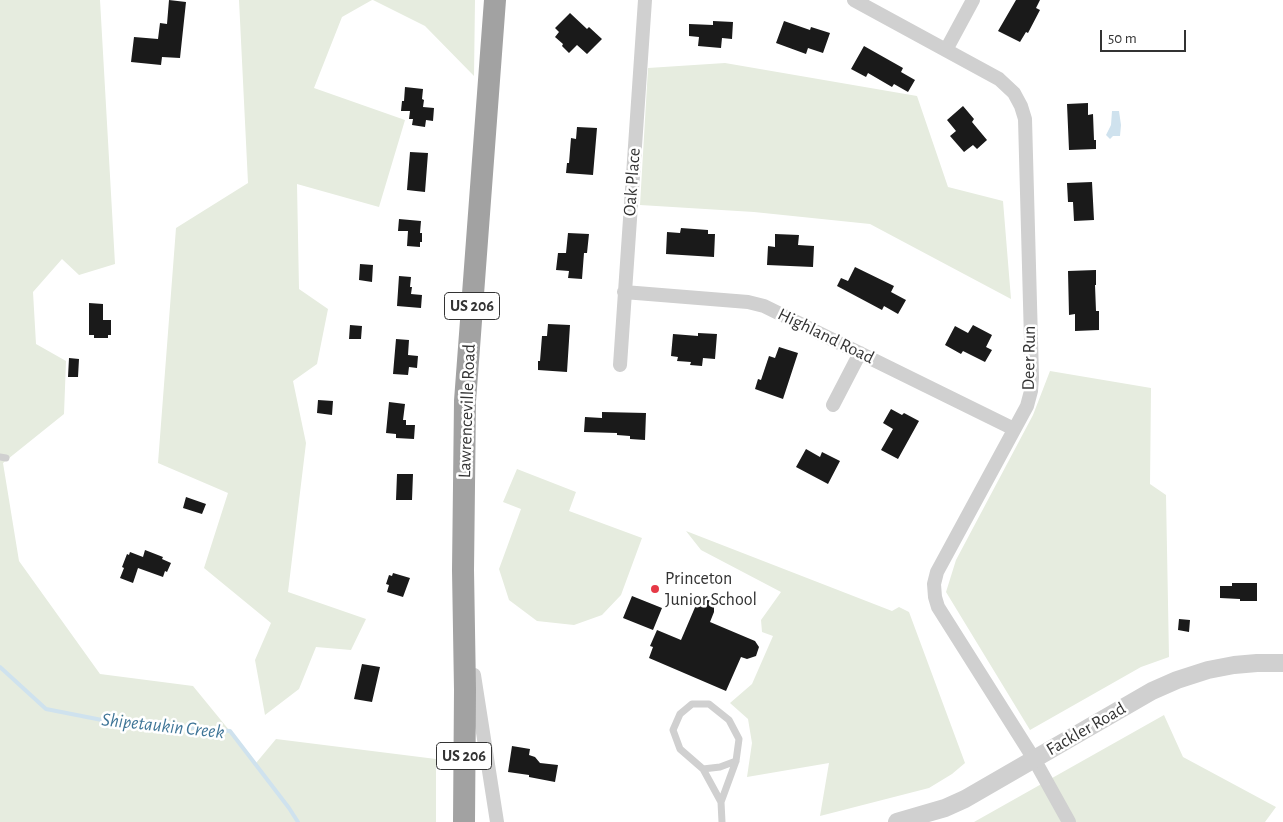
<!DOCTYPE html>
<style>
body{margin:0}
#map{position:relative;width:1283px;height:822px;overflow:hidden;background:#fff;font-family:"Alegreya Sans",sans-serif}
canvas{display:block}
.scale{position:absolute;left:1100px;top:30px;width:86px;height:22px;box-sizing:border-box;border:2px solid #333;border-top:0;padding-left:6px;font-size:15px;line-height:18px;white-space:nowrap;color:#333;-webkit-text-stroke:4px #fff;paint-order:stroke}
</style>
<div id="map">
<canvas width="1283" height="822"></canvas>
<div class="scale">50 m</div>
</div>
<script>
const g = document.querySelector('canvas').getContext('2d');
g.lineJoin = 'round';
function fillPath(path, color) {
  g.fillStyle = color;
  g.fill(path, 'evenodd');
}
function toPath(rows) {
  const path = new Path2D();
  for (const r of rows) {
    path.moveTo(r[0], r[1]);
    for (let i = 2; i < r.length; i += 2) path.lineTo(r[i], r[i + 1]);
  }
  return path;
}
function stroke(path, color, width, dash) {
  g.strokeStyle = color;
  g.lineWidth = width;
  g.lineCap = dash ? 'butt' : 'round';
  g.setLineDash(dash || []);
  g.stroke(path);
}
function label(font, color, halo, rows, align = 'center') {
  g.font = font + ' "Alegreya Sans",sans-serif';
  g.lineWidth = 5;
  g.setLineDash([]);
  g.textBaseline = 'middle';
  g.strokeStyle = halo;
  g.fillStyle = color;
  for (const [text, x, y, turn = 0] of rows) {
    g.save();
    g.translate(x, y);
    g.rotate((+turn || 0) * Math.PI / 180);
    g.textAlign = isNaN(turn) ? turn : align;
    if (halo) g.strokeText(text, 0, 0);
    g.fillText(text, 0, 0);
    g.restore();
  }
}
fillPath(toPath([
 [0,0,100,0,115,264,79,275,62,259,33,292,36,344,66,361,64,414,3,463,19,561,100,674,193,686,256,763,276,739,436,759,436,822,0,822],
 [239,0,372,0,342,17,314,88,405,120,379,207,297,184,299,289,328,309,317,364,293,381,306,443,288,592,366,619,351,650,316,647,299,689,265,715,255,660,271,623,204,568,228,493,158,463,176,228,248,183],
 [373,0,475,0,474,76,425,26],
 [725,63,917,96,948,187,1003,201,1011,299,870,224,754,212,640,205,648,68],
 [1050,371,1151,388,1150,484,1166,495,1169,657,1141,667,1030,730,946,592,956,560,1033,415],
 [517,469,576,492,569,511,642,538,621,595,602,615,574,625,537,621,509,600,499,569,521,509,503,502],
 [686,531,892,611,899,607,909,612,965,763,952,774,929,788,820,816,829,763,747,777,752,743,748,719,730,703,752,684,773,636,762,632,761,620,781,592,701,550],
 [1164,715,1183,757,1276,807,1265,822,974,822]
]), '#e6ecdf');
fillPath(toPath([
 [1112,111,1119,111,1121,125,1120,136,1113,136,1110,139,1106,135,1111,125]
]), '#cfe2ee');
stroke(toPath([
 [0,667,46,709,102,720,230,731,289,808,298,822]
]), '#cfe2ee', 4);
fillPath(toPath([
 [169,0,186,2,180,58,162,57,161,65,131,62,134,37,158,39,160,23,167,24],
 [1016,0,1040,0,1036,8,1040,10,1028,33,1026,32,1020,42,998,31],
 [570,13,587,29,589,27,602,39,587,54,577,45,569,53,562,46,563,44,555,37,559,32,555,28],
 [713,21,733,22,732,39,722,38,721,48,698,46,699,37,689,36,689,24,713,25],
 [784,21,810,30,811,27,830,33,823,53,808,48,806,54,776,43],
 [864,46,903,68,901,72,915,80,908,92,894,84,892,87,868,73,866,77,851,69],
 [405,87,423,89,422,99,424,100,423,107,434,108,433,121,426,120,425,127,412,125,413,119,409,119,410,111,401,111,402,101,404,101],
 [1088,103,1088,115,1093,114,1094,140,1096,140,1096,149,1069,150,1067,104],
 [963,106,974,119,972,122,987,140,977,149,973,145,964,152,950,136,956,131,947,120],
 [577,127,597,128,593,175,566,173,567,163,569,163,571,138,576,139],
 [410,152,428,153,425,192,407,190],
 [1092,182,1094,220,1074,221,1073,202,1068,202,1067,183],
 [399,219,421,221,420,233,422,233,422,242,420,242,420,247,407,246,408,231,398,231],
 [681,228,708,230,708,234,715,234,714,257,666,254,667,232,680,233],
 [568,233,589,234,587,253,584,253,582,279,568,278,569,271,556,270,558,253,566,253],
 [775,234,799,235,798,245,814,246,813,267,767,265,768,246,775,247],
 [360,264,373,265,372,282,359,280],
 [855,267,894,286,891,292,906,300,898,314,884,306,882,310,837,286,841,278,848,281],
 [1096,270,1096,285,1095,285,1096,311,1099,311,1099,330,1075,331,1075,314,1069,315,1068,271],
 [399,276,411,277,410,287,412,287,411,294,422,295,421,308,397,306],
 [89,303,103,304,103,320,111,320,111,335,108,335,108,338,94,338,94,335,89,335],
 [548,324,570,325,567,372,538,370,538,361,540,361,542,336,547,336],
 [350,325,362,326,361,339,349,339],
 [973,325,992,335,986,347,992,350,985,362,963,351,961,354,945,345,955,326,968,333],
 [698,333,717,334,715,359,703,358,702,366,690,365,691,362,677,361,678,357,671,356,673,334,698,336],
 [396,339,409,340,408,355,418,356,417,368,409,367,408,375,393,374],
 [779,347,798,353,783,399,755,389,758,379,761,380,769,356,775,358],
 [69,358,79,359,78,377,68,377],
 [318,400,333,401,332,415,317,413],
 [389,402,405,404,403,420,406,420,406,425,415,425,414,439,396,438,396,434,386,433],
 [891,409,902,415,904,413,919,421,898,459,881,450,893,429,883,423],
 [602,412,646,413,645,440,630,439,630,436,617,435,617,433,584,432,585,417,602,418],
 [806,449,820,457,822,452,840,461,828,484,796,467],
 [397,474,413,474,412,500,396,500],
 [186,497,206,504,202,514,183,508],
 [145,550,163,557,162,559,171,563,167,572,165,571,163,577,138,568,133,583,120,578,124,568,122,567,127,554,129,555,130,552,143,557],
 [393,573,410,578,403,597,387,592,389,585,386,584,389,575,392,576],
 [1232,583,1257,583,1257,601,1240,601,1240,599,1220,598,1220,586,1232,586],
 [632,596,662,608,653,630,623,618],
 [705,599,711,601,714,606,714,612,710,622,755,641,759,647,756,656,747,659,741,657,726,691,649,658,653,647,650,646,657,630,681,640,696,605,701,600],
 [1179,619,1190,620,1189,632,1178,630],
 [362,664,380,667,372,702,354,699],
 [512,746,530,749,529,755,535,757,540,763,558,765,555,782,529,777,529,775,508,772]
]), '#1a1a1a');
stroke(toPath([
 [0,457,6,458],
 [703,769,720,767,736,761],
 [721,802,736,761,739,739,729,720,709,704,692,704,680,714,673,730,680,749,703,769,721,802,722,822]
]), '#d0d0d0', 7);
stroke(toPath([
 [854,0,999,79,1014,93,1021,106,1025,119,1032,377,1031,391,1027,406,937,572,934,584,935,597,938,607,1034,759,1069,822],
 [946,50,973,0],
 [624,292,748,302,764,306,1014,429],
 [620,365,645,0],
 [833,405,860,353],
 [474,675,497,822]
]), '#d0d0d0', 14);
stroke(toPath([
 [897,822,945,808,965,799,1152,691,1177,680,1208,670,1234,665,1257,663,1283,663]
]), '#d0d0d0', 18);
stroke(toPath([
 [464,822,465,690,463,570,465,401,495,0]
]), '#a2a2a2', 22);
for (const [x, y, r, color] of [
 [655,589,5,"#e63946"]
]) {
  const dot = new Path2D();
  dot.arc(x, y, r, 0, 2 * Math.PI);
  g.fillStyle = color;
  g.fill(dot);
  stroke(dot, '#fff', 2);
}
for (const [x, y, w] of [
 [472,306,55],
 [464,756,55]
]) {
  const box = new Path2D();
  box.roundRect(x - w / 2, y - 13.5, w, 27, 4);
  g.fillStyle = '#fff';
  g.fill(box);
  stroke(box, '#333', 1);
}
label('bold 16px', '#333', null, [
 ["US 206",472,306],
 ["US 206",464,756]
]);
label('18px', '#333', '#fff', [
 ["Oak Place",632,182,-86],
 ["Highland Road",826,336,26],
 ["Deer Run",1029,358,-89],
 ["Lawrenceville Road",467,411,-88],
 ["Fackler Road",1086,729,-30]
]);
label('18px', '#333', '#fff', [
 ["Princeton",665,579],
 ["Junior School",665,600]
], 'left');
label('italic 19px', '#3f7597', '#fff', [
 ["Shipetaukin Creek",163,726,6]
]);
</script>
